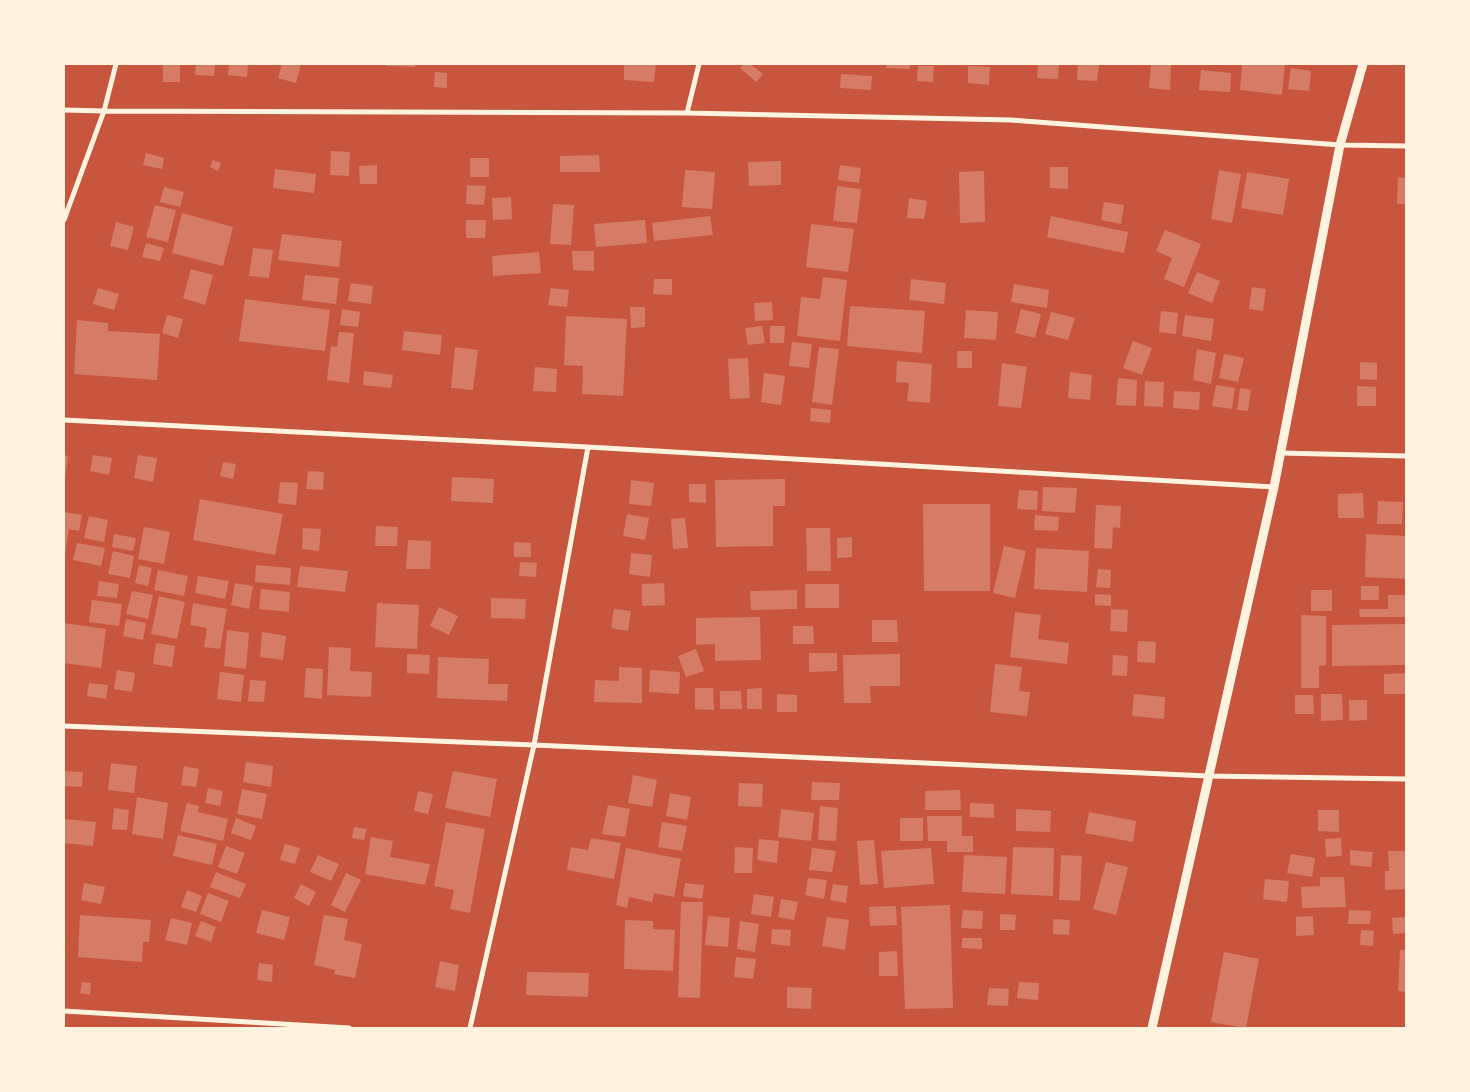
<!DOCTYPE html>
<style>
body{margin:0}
#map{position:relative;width:1470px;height:1092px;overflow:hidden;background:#c8553d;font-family:"Asap Condensed",sans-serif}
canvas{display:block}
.frame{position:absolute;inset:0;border:65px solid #fff3e0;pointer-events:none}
</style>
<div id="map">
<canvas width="1470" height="1092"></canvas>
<div class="frame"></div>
</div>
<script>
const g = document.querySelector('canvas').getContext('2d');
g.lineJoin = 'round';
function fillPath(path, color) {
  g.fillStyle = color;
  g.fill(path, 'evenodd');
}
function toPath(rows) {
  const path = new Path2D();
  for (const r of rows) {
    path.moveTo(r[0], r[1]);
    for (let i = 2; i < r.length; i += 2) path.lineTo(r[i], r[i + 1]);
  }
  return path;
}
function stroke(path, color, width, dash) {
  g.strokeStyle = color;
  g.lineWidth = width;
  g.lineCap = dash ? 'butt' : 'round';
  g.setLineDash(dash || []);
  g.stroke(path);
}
fillPath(toPath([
 [163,64,180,64,180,82,163,82],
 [196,64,215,64,214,76,195,75],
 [229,64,248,64,247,77,228,75],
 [282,64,301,64,296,83,278,78],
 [386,64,415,64,415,67,386,66],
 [624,64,656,64,654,82,624,80],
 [744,64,750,64,763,74,756,82,740,68],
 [887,64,910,64,910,69,886,68],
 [1038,64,1059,64,1058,79,1037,78],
 [1078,64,1099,64,1097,81,1077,80],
 [1151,64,1171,64,1170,90,1149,88],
 [1242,64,1285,64,1282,95,1240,90],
 [918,66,934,66,933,82,917,81],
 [968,66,990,67,989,85,968,83],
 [1291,68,1311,71,1309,91,1288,89],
 [1201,70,1231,73,1230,92,1199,90],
 [435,72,447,73,447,88,434,87],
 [841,74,872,76,871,90,840,88],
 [331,151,350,152,349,176,330,175],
 [146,153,164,158,162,169,143,165],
 [599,155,600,172,560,172,560,156],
 [470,158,489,158,489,177,470,177],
 [213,160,221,163,218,171,210,167],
 [781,161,781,185,749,186,748,162],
 [377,165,377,184,360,184,359,166],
 [840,165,861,168,859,183,838,180],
 [1050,167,1068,167,1068,189,1050,188],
 [275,169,316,174,314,193,273,188],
 [685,170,715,172,712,209,682,207],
 [1219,170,1241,174,1232,223,1211,219],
 [984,171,985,222,960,223,959,172],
 [1247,172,1289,179,1283,215,1241,208],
 [1398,177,1406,178,1406,204,1397,204],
 [467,185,486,186,484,205,466,204],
 [837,186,861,189,857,223,833,221],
 [164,187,184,192,180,207,160,202],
 [511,197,512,219,493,220,492,198],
 [909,198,927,201,924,219,907,218],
 [1104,202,1124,205,1121,224,1101,220],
 [553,204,574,205,571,245,550,244],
 [155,205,176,210,168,242,146,237],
 [182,213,233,227,223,266,172,253],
 [710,216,713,235,654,241,652,223],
 [1051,216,1128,232,1124,253,1047,237],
 [466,220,486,220,485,238,466,238],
 [645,220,647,243,596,247,594,224],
 [116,222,134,227,128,250,110,246],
 [811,224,854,229,848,272,806,267],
 [1165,230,1201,244,1184,287,1164,279,1172,258,1156,251],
 [282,234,342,241,339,267,278,260],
 [146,243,164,248,160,261,142,257],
 [253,248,273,250,269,278,249,276],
 [572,251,594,251,594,271,573,270],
 [539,252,541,273,493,276,492,256],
 [191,269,213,275,205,305,183,298],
 [1197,272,1220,281,1212,303,1188,293],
 [305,275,339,278,336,304,302,300],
 [823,277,847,280,840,341,797,336,801,297,820,299],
 [654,279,672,279,672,295,653,294],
 [911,279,946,283,944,304,909,300],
 [351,283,373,286,371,304,348,301],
 [1014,284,1049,290,1047,308,1011,302],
 [1252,287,1266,289,1263,311,1249,309],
 [98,288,119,294,114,310,93,304],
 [551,288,569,290,567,307,548,305],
 [245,299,330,310,325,351,239,341],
 [772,302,773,320,755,321,754,303],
 [850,306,925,311,922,353,847,346],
 [630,307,645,307,645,327,631,328],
 [342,309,360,312,358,327,340,325],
 [1021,309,1041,314,1035,338,1015,333],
 [966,310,998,312,996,340,964,338],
 [1161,311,1178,313,1176,334,1159,332],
 [1051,312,1075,318,1068,340,1045,334],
 [167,315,183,319,178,338,162,333],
 [1185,315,1214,319,1211,341,1182,336],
 [566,316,627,319,623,396,582,394,583,366,564,365],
 [77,320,108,323,108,331,160,334,157,380,74,374],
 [762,326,765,343,748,345,745,328],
 [770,326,785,326,784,343,770,343],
 [404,331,442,335,440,355,402,350],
 [339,332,354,333,349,383,327,380,331,346,337,347],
 [1133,341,1152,348,1142,375,1123,368],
 [792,342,812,344,809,368,789,366],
 [455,347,478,350,473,390,451,388],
 [819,347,839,349,832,405,812,402],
 [1197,349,1216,353,1211,384,1193,380],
 [957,351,972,351,972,368,957,368],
 [1224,354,1244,358,1238,382,1219,378],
 [748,358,750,398,730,399,728,359],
 [897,361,932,364,930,403,907,401,909,383,896,382],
 [1360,362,1377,363,1377,380,1360,379],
 [1002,363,1027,367,1021,408,998,406],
 [535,367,557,369,556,392,533,391],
 [364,371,393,375,391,388,363,385],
 [1070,372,1092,375,1090,400,1068,398],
 [764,373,785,376,781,405,761,402],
 [1118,378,1137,380,1136,406,1116,405],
 [1145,381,1164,382,1163,407,1144,406],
 [1216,385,1235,388,1232,409,1212,406],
 [1357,386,1376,387,1376,406,1357,406],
 [1240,388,1251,390,1248,411,1237,410],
 [1174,391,1200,392,1199,410,1173,408],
 [811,408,831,410,830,423,810,421],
 [64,455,68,456,65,478,64,478],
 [93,455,112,458,109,475,90,471],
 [138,455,157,458,153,482,134,478],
 [223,462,236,464,233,479,220,476],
 [308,471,324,472,323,490,306,489],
 [452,477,494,479,493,503,451,501],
 [785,479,785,506,773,506,773,546,716,547,715,480],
 [631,480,654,483,651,506,629,504],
 [280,482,298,483,296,505,278,503],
 [689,484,706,484,706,503,689,502],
 [1043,487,1077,488,1075,513,1042,511],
 [1019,490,1038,491,1037,510,1017,509],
 [1363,493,1364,518,1338,518,1338,494],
 [200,499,283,514,275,555,193,540],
 [1378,501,1403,502,1402,524,1377,524],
 [923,504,990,504,990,591,924,591],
 [1096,505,1121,506,1120,528,1113,527,1112,549,1094,548],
 [64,512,82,515,79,531,69,529,65,554],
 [627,514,649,518,645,540,623,536],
 [1035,515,1059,517,1058,531,1034,530],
 [89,516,108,520,104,542,84,538],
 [685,518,688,548,673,549,671,519],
 [376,526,398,527,397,546,375,546],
 [144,527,170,532,164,564,138,559],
 [303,528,321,529,319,551,302,549],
 [806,528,830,528,831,571,807,571],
 [114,534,136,538,133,551,112,547],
 [1366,534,1406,536,1406,579,1365,577],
 [852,537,852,557,837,558,837,538],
 [408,540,431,541,430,569,406,569],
 [514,542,531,543,531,557,514,557],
 [77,543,105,548,101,566,73,560],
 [1004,546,1026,551,1015,598,993,593],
 [1036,548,1089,551,1087,592,1034,589],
 [113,551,134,556,130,578,108,574],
 [631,553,652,555,650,577,629,574],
 [520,562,537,563,536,577,519,576],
 [139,565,152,568,148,586,135,583],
 [256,565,291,568,290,585,255,582],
 [300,566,348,571,345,592,297,587],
 [1098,569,1111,570,1110,588,1096,587],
 [158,570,188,576,184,596,154,590],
 [198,576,229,581,225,599,195,593],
 [99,581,119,584,117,598,97,596],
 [235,583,253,586,249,609,231,605],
 [664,583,665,605,642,606,642,584],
 [805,584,839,584,839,608,805,608],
 [1361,586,1379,586,1379,600,1361,600],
 [261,589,290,592,289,612,259,609],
 [797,590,797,609,751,610,750,591],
 [1311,590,1332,590,1332,611,1311,611],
 [132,591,153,595,148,619,126,614],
 [1095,594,1111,595,1111,606,1095,605],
 [1388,595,1406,595,1406,617,1360,617,1359,609,1388,609],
 [159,596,185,602,177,639,151,634],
 [491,598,526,599,525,619,491,618],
 [92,600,122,604,119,626,89,622],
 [193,603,227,609,220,649,204,647,207,628,190,625],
 [377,603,419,605,417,649,375,647],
 [439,607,458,616,449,635,430,626],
 [614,609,631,611,628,631,611,628],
 [1111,609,1128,610,1127,632,1110,631],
 [1015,612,1041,615,1038,639,1069,643,1067,664,1010,657],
 [1301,615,1326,616,1326,665,1319,666,1319,688,1301,688],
 [760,617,761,660,715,661,715,644,696,645,696,618],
 [126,619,146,623,143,640,123,636],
 [872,620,897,620,898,642,872,642],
 [64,623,106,629,101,668,64,663],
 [1406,624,1406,665,1332,666,1332,625],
 [793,626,813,626,814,644,793,644],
 [227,630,249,633,246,669,224,666],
 [262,632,286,636,283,660,260,657],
 [1138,641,1156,642,1155,663,1137,662],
 [156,643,175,646,172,667,153,664],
 [329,647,351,648,350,671,372,672,371,697,327,695],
 [696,649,704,671,686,677,678,656],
 [809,653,837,653,837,671,809,672],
 [407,654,430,655,429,674,407,673],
 [900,654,900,686,870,686,871,703,844,703,843,655],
 [1113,655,1128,656,1127,676,1112,675],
 [438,657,489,659,488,684,508,684,507,701,437,698],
 [995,664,1022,667,1019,691,1030,692,1027,716,990,712],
 [619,667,642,668,642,703,594,702,595,680,619,681],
 [306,668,323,669,322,699,304,697],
 [117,670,135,673,132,692,114,689],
 [650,670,680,672,679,694,649,692],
 [220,672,244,675,241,702,217,699],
 [1406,673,1406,694,1384,694,1384,674],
 [250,680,266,681,264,702,248,701],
 [89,683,108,685,106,699,87,696],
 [695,688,713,688,714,710,695,709],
 [762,688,762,709,747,709,747,689],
 [720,691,741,691,742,709,720,709],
 [777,694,797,695,797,712,777,712],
 [1134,694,1165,697,1164,719,1132,716],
 [1321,694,1342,694,1343,720,1321,721],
 [1295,695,1313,695,1314,714,1295,714],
 [1349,700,1367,700,1367,720,1349,721],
 [246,762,273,766,271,787,243,782],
 [111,763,137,766,134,793,108,790],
 [184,766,199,769,196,787,181,785],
 [64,771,83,772,82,787,64,786],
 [453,771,497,779,490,817,445,808],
 [633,775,657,780,652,807,628,803],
 [812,782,840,783,839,800,811,800],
 [739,783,763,784,762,807,738,806],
 [208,788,223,791,220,806,205,803],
 [242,789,267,794,262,819,237,814],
 [960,790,961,810,925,810,925,791],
 [418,791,433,794,428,814,414,811],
 [670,793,691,797,687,820,666,816],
 [137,797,168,803,163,839,132,834],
 [187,803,199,806,198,812,228,819,223,841,180,831],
 [970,803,994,804,994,818,970,817],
 [608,805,630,809,625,837,602,834],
 [820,806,838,808,836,841,818,840],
 [114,808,129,810,127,830,112,829],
 [781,809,814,813,811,841,778,837],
 [1016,809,1051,811,1050,832,1016,831],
 [1318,810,1339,810,1339,832,1318,831],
 [1089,812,1136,821,1133,842,1085,833],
 [927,816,962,816,962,836,973,836,973,852,947,852,947,841,928,841],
 [236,818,256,826,251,840,231,833],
 [900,818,923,818,923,841,900,841],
 [64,819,96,822,93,846,64,843],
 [446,822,485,829,470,913,450,909,454,890,434,886],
 [662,822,687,826,682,851,658,847],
 [354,827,367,829,364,840,352,838],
 [178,835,217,844,212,865,173,856],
 [371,837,393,841,390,857,430,864,425,885,365,874],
 [591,838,621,843,614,879,567,870,571,847,588,850],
 [1341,838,1342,856,1326,857,1325,839],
 [759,839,779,841,777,863,757,860],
 [874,840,878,884,860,885,857,841],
 [285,844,300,848,295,864,280,860],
 [226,846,245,853,237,874,218,867],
 [735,847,753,848,752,873,734,873],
 [1013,847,1054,848,1053,896,1011,894],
 [626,848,681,859,674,897,654,893,652,902,629,897,627,908,616,905],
 [812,848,836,851,832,872,809,870],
 [931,848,934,884,884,888,881,851],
 [1350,850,1373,852,1371,867,1350,865],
 [1388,851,1406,851,1406,889,1385,890,1385,871,1389,871],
 [1291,854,1315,858,1312,877,1287,873],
 [318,855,339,864,331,881,310,872],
 [964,855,1007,857,1005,894,962,892],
 [1061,855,1082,856,1080,901,1059,900],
 [1106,862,1128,867,1116,915,1093,909],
 [216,872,246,884,240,898,210,887],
 [346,873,361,880,345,912,331,905],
 [1320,877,1344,877,1346,907,1302,908,1301,887,1320,886],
 [808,878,827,880,824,899,805,895],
 [1265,879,1289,881,1287,902,1263,899],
 [84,883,105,887,101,904,81,900],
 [685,883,704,885,702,899,683,896],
 [301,884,316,892,309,906,294,898],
 [833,884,848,886,846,903,830,900],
 [187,890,202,896,196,912,181,907],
 [208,893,229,901,221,922,200,914],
 [754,894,774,897,771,917,751,914],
 [781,899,798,902,794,920,778,917],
 [681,902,703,902,700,998,678,997],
 [950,905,953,1008,905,1009,901,907],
 [896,906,897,925,870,926,869,907],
 [262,910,290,917,284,940,256,933],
 [963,910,983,911,982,929,961,928],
 [1349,910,1371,911,1370,924,1348,924],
 [1000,914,1016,915,1015,930,1000,930],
 [80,915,151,920,149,942,143,942,142,962,78,957],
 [324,915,348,919,344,940,362,944,355,978,334,974,335,970,314,965],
 [708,916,730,918,728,947,705,945],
 [1313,916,1314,935,1296,936,1296,917],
 [827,917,849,920,845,950,822,946],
 [1406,917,1406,933,1393,934,1392,918],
 [171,918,192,923,187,945,165,940],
 [1053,919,1070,920,1069,935,1053,934],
 [625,920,653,921,653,929,675,930,673,971,624,969],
 [201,921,216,927,211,942,195,936],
 [740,921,759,924,755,952,737,949],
 [772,929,791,930,790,946,771,944],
 [1361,930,1374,931,1373,946,1360,945],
 [962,938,982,938,982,949,962,948],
 [1400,950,1406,950,1406,992,1398,991],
 [897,951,898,976,879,976,879,952],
 [1224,952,1259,959,1246,1028,1211,1022],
 [736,957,756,959,753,979,734,977],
 [440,961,459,965,455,991,435,987],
 [259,963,273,965,272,982,257,980],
 [527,972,589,973,588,997,526,995],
 [82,982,91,983,90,995,80,993],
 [1019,982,1039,983,1038,1000,1017,998],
 [787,987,812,988,811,1009,787,1008],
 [989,988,1009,989,1008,1006,987,1005]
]), '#d67c66');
stroke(toPath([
 [64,110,104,111,687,113,1011,120,1340,145,1406,146],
 [687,113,699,64],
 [64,220,104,111,116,64],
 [64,420,588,447,1274,487],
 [1281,453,1406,456],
 [64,726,534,745,1208,776,1406,779],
 [64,1011,349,1028],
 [470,1028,534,745,588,447]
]), '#fff3e0', 5);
stroke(toPath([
 [1152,1028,1274,487,1340,145,1363,64]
]), '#fff3e0', 9);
</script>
